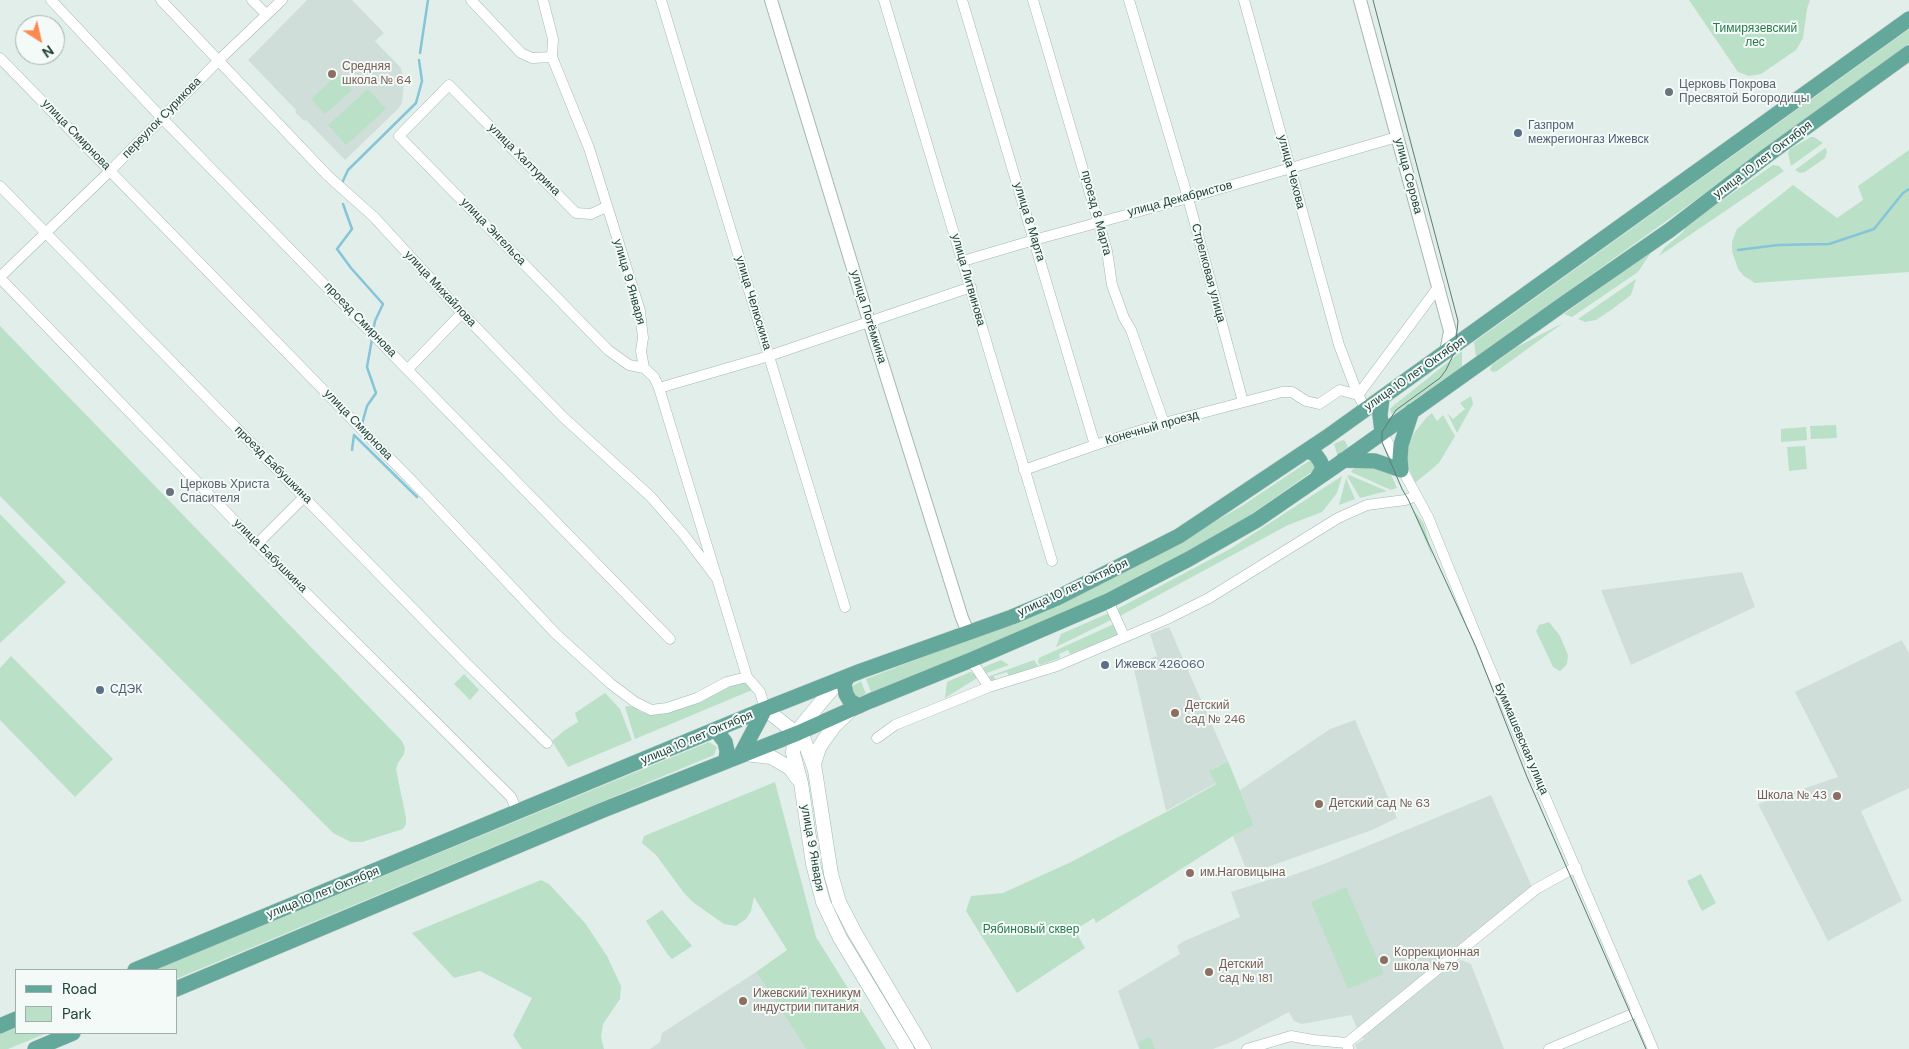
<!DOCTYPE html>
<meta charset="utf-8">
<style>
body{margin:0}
#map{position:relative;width:1909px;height:1049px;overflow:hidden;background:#e2eeea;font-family:"DM Sans",sans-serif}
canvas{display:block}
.legend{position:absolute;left:15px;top:969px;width:162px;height:65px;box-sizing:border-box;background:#f3faf7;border:1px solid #9fb0ab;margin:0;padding:6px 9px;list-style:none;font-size:15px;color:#21413a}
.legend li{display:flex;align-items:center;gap:10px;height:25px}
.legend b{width:25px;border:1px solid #9fb0ab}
.north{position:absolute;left:15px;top:15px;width:50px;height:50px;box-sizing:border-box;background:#f3faf7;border:1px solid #9fb0ab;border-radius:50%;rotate:145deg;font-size:14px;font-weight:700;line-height:20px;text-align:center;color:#21413a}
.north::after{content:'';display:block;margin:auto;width:18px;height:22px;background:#fd8952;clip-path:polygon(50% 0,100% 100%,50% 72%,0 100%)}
</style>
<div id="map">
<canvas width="1909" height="1049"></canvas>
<ul class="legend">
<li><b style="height:6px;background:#64a79b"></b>Road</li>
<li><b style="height:14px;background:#bae0c7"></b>Park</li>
</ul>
<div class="north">N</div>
</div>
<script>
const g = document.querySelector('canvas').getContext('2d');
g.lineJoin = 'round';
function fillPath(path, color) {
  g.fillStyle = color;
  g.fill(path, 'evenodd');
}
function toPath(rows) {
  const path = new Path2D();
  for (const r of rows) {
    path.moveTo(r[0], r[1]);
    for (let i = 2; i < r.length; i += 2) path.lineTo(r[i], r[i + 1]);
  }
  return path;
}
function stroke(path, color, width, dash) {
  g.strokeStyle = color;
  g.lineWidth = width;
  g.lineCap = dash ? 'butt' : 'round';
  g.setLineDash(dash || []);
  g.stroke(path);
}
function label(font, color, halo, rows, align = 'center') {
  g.font = font + ' "DM Sans",sans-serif';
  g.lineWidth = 4;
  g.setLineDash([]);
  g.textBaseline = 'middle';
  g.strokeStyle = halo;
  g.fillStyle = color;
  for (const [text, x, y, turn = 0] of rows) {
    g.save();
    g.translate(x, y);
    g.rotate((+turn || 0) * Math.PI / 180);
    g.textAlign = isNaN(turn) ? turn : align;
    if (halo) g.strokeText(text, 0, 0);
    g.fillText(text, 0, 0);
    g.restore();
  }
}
fillPath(toPath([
 [307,0,352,0,384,33,375,41,401,68,404,81,402,103,398,109,345,160,306,120,304,121,295,112,296,110,248,60],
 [1742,572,1755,607,1631,665,1601,590],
 [1169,627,1228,761,1212,769,1216,783,1166,811,1133,665,1157,656,1150,634],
 [1902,640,1909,653,1909,788,1861,811,1902,901,1828,941,1758,804,1838,777,1795,692],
 [1355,720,1397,818,1372,830,1248,874,1233,836,1254,825,1240,790,1330,729],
 [1491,795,1532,887,1357,1028,1351,1015,1302,1024,1294,1021,1289,1012,1234,1041,1213,1049,1139,1049,1118,991,1180,954,1177,946,1184,941,1240,917,1231,892,1268,880,1290,876,1324,864],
 [1461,960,1471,964,1504,1049,1357,1049,1355,1045,1364,1039,1362,1035,1451,963],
 [756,972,806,1049,650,1049,660,1042,662,1033]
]), '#d0ded9');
fillPath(toPath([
 [1689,0,1810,0,1807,9,1803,38,1796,50,1761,74,1749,76,1738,72],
 [1909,29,1909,44,1728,177,1476,357,1474,342],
 [338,74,352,90,325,114,311,99],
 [368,89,386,109,346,145,328,125],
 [1811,137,1814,137,1823,143,1791,166,1788,153,1790,149],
 [1825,148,1826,149,1827,152,1825,158,1805,172,1800,173,1795,170],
 [1909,150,1909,272,1755,283,1744,276,1738,269,1732,251,1732,242,1737,229,1793,185,1837,218,1863,200,1858,186],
 [1773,165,1779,166,1784,171,1659,256,1664,248,1682,233,1688,224],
 [1652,251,1638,272,1572,317,1564,314],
 [1636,279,1631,295,1611,310,1596,320,1585,322,1578,319],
 [1563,323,1497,371,1493,372,1490,370,1492,365,1517,347],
 [0,326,402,741,405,748,404,754,398,763,396,769,406,818,406,824,403,829,362,842,351,842,333,833,0,496],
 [1462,351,1462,367,1394,414,1391,413,1390,409,1393,406],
 [1471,396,1473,404,1457,433,1447,413,1453,419,1465,409,1460,403],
 [1432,413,1437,421,1443,415,1455,436,1439,463,1415,483,1407,463,1406,450,1414,433,1427,417],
 [1836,425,1837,438,1811,439,1810,426],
 [1806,427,1807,440,1781,442,1781,429],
 [1343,440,1345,441,1348,447,1338,457,1334,444],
 [1805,446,1807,469,1789,471,1787,447],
 [1312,459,1317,468,1225,533,1068,613,871,692,866,679,1025,618,1169,548,1242,506],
 [1359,466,1388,468,1397,488,1391,490,1351,472,1353,469],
 [1349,475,1387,491,1360,498,1347,476],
 [1342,476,1337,493,1322,512,1288,525,1120,616,1118,609,1119,608,1230,549],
 [1346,478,1355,499,1339,505],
 [1412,508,1424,524,1433,559],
 [0,514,66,582,0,643],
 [1109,613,1113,619,1056,647,1061,634],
 [1549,622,1560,636,1568,655,1567,664,1560,671,1553,667,1536,631,1539,625],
 [1114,624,1119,635,1070,654,1068,650,1059,654,1060,658,1040,665,1038,662,1039,658],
 [11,656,113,759,75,797,0,720,0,668],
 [1001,660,1009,665,984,674,983,669,984,667],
 [1034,660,1038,666,1009,676,1007,672,994,676,995,680,990,680,987,677],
 [970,672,975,674,977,678,945,698,947,682],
 [464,674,479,690,470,700,454,684],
 [861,681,866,694,857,698,851,687],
 [746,682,752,690,635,739,625,707,628,706,634,707,641,712,649,714,723,686],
 [605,693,620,709,632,740,568,767,552,741,565,730,578,722,575,713],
 [709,742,717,747,714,755,176,979,176,970,155,970],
 [1228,761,1254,825,1233,836,1096,923,1094,918,1075,930,1085,948,1017,993,966,911,971,896,1003,893,1071,862,1170,810,1216,784,1209,771],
 [775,782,816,937,886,1049,806,1049,756,972,787,950,754,897,751,911,746,919,736,926,724,924,694,903,684,893,656,855,642,843,644,836],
 [1701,874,1716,903,1702,911,1687,881],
 [541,880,549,884,585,923,607,956,621,986,620,999,603,1024,601,1037,604,1049,522,1049,513,1035,532,998,480,971,454,978,412,933],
 [1346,887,1384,974,1348,989,1311,902],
 [662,910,692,946,672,959,668,955,646,921],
 [16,1028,16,1033,47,1033,8,1049,0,1049,0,1034],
 [1150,1037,1155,1049,1140,1049,1138,1042]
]), '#bae0c7');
stroke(toPath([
 [420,53,428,0],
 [342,183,348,170,416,103,422,81,419,60],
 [343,204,352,229,337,249,351,268,383,304,375,321,373,331],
 [1738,250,1778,245,1829,244,1874,229,1903,193,1909,189],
 [362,424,367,406,376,393,367,367,372,339],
 [354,435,417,497],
 [352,450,354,435]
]), '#86c4d7', 2.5);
const minor = toPath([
 [51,0,159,115,670,639],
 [161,0,328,176,374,217,462,313,563,417,651,497,684,535,718,580],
 [252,0,266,14],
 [471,0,521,53,532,58,552,57],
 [543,0,553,39,552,57,589,148,640,311,643,338,641,351,644,368,654,377,659,388,747,677,760,692,765,709],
 [661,0,845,607],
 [884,0,1052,561],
 [962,0,1095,445],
 [1033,0,1107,251,1112,285,1124,318,1131,330,1164,423],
 [1129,0,1188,198,1243,402],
 [1244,0,1339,345,1358,395,1366,409],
 [0,58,414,483,556,634,611,684,635,702,651,710,667,708,697,698,727,682,747,677],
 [0,186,466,663,547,743],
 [606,207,591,214,576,213,449,85,399,136,608,350,629,365,644,368],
 [963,261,1034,240,1188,198,1397,137],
 [0,277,111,170,218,61,282,0],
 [0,278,257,544,511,797,518,813],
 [408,369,462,313],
 [659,388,769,356,971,287],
 [1358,395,1439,286],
 [1382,432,1428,517,1480,645,1653,1049],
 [1024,470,1095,445,1164,423,1282,392,1292,392,1306,401,1319,404,1340,390,1358,395],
 [257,544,304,497],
 [1108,601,1124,636],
 [971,660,989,687],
 [877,738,895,725,989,687,1057,666,1165,620,1209,598,1338,518,1367,505,1405,500,1416,496],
 [1347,1043,1536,889,1576,867],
 [1247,1049,1291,1036,1313,1040,1347,1043,1348,1048],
 [1549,1049,1637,1012]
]);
const tertiary = toPath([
 [771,0,869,321,962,618,968,632],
 [1360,0,1450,331,1446,352]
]);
const secondary = toPath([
 [843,680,832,689,802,725,794,741,793,753,801,783,813,864,823,902,840,938,907,1049],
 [765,709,801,737,804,740,814,767],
 [849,712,835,725,824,740,819,748,814,764,831,874,839,902,855,933,924,1049],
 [745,754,771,757,790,768,797,778]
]);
const primary = toPath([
 [1382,432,1380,415,1382,398],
 [1308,451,1315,454,1320,461,1323,468,1317,478],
 [1343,460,1375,461,1401,470,1400,458,1401,445,1412,411],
 [848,676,844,684,846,694,850,701,859,706],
 [716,730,725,742,727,751,726,760],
 [741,754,765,709],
 [135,970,765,709,861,671,1012,617,1057,598,1179,536,1327,437,1909,19],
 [176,989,603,810,798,733,870,701,971,660,1108,601,1187,560,1257,520,1337,465,1559,307,1670,230,1769,154,1909,53],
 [0,1026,16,1019],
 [35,1049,73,1033]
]);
stroke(minor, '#a4b7b2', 11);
stroke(tertiary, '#a4b7b2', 14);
stroke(secondary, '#a0bab3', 15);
stroke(primary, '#c1cac8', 16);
stroke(minor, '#fff', 10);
stroke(tertiary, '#fff', 12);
stroke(secondary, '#fff', 14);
stroke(primary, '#64a79b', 15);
stroke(toPath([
 [1373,0,1458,321,1455,351,1446,370,1440,378,1396,410,1382,432,1382,442,1402,489,1408,499,1476,647,1527,777,1646,1049]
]), '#5b7c76', 1);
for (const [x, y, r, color] of [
 [332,74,5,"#8d6e63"],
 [1669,92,5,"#6b7280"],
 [1518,133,5,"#5c6f8a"],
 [170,492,5,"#6b7280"],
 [1105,665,5,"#5c6f8a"],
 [100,690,5,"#5c6f8a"],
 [1175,713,5,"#8d6e63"],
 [1837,796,5,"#8d6e63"],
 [1319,804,5,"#8d6e63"],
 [1190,873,5,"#8d6e63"],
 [1384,960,5,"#8d6e63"],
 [1209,972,5,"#8d6e63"],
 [743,1001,5,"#8d6e63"]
]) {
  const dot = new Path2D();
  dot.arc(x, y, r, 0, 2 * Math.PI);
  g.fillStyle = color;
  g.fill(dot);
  stroke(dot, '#f3faf7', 2);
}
label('12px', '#277b4e', '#f3faf7', [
 ["Тимирязевский",1755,29],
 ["лес",1755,43],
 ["Рябиновый сквер",1031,930]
]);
label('12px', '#785e54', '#f3faf7', [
 ["Средняя",342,67],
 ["школа № 64",342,81],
 ["Детский",1185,706],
 ["сад № 246",1185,720],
 ["Школа № 43",1827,796,"right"],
 ["Детский сад № 63",1329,804],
 ["им.Наговицына",1200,873],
 ["Коррекционная",1394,953],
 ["школа №79",1394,967],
 ["Детский",1219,965],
 ["сад № 181",1219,979],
 ["Ижевский техникум",753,994],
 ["индустрии питания",753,1008]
], 'left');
label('12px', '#5b616d', '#f3faf7', [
 ["Церковь Покрова",1679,85],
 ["Пресвятой Богородицы",1679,99],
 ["Церковь Христа",180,485],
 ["Спасителя",180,499]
], 'left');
label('12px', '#21413a', '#f3faf7', [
 ["переулок Сурикова",162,118,-46],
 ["улица Смирнова",76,135,46],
 ["улица Халтурина",524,160,45],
 ["улица 10 лет Октября",1763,160,-37],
 ["улица Чехова",1291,172,75],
 ["улица Серова",1408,176,75],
 ["улица Декабристов",1180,199,-15],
 ["проезд 8 Марта",1096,213,75],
 ["улица 8 Марта",1029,222,73],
 ["улица Энгельса",493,232,46],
 ["Стрелковая улица",1208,273,75],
 ["улица Литвинова",968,280,74],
 ["улица 9 Января",629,282,74],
 ["улица Михайлова",440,289,47],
 ["улица Челюскина",753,303,73],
 ["улица Потёмкина",868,317,73],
 ["проезд Смирнова",360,320,46],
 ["улица 10 лет Октября",1415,374,-35],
 ["улица Смирнова",358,425,46],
 ["Конечный проезд",1152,428,-16],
 ["проезд Бабушкина",273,465,45],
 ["улица Бабушкина",270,556,45],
 ["улица 10 лет Октября",1073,588,-25],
 ["улица 10 лет Октября",697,738,-23],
 ["Буммашевская улица",1521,739,67],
 ["улица 9 Января",812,848,80],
 ["улица 10 лет Октября",323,893,-22]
]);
label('12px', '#4e5e75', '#f3faf7', [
 ["Газпром",1528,126],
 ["межрегионгаз Ижевск",1528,140],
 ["Ижевск 426060",1115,665],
 ["СДЭК",110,690]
], 'left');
</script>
